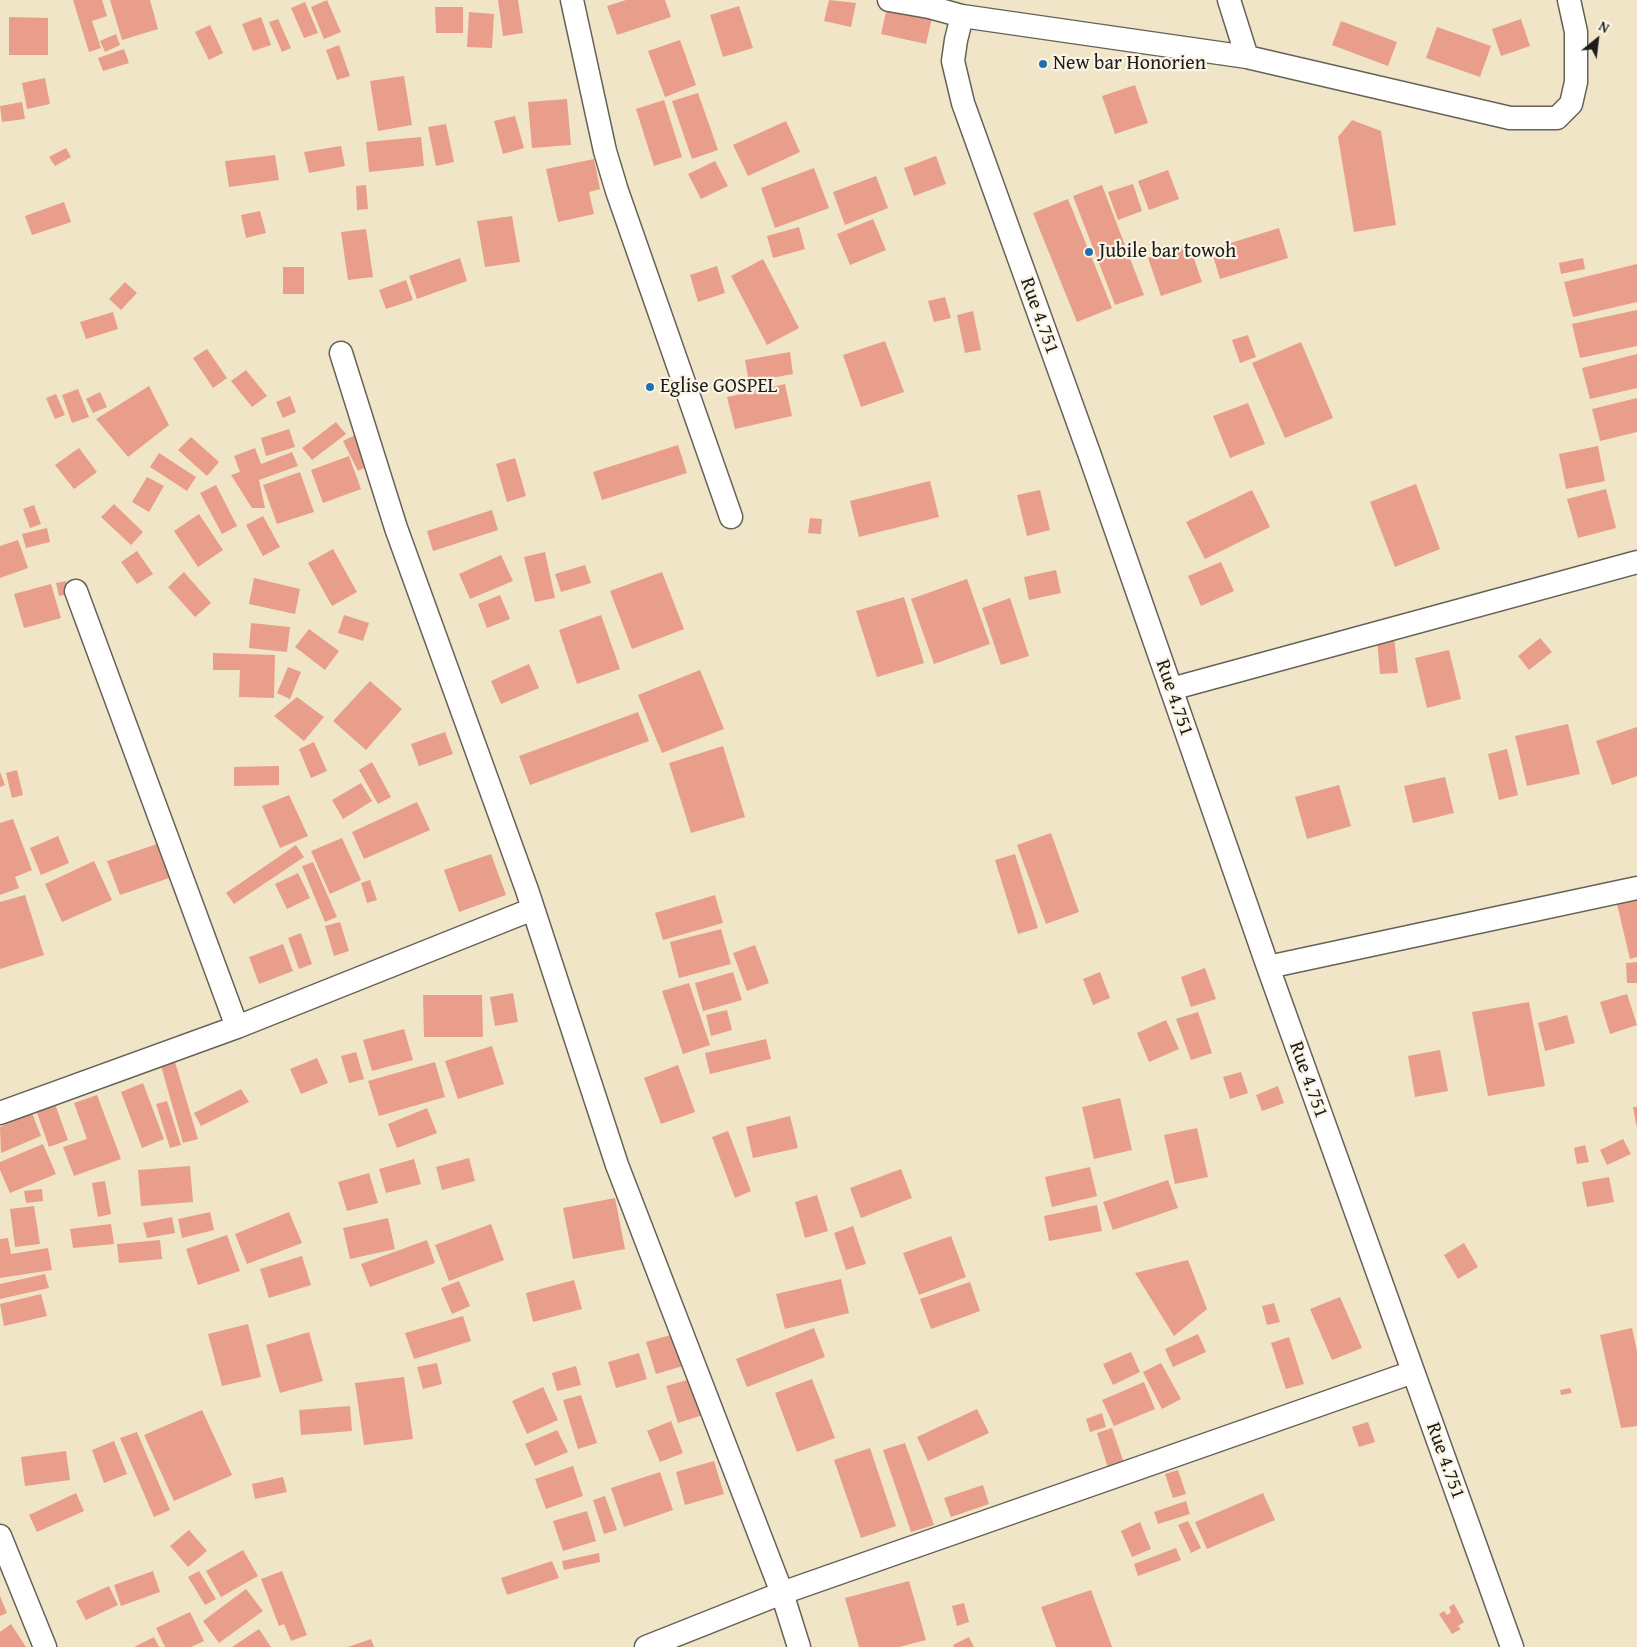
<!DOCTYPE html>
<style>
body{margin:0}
#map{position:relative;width:1637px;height:1647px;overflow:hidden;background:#f1e5c8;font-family:"Gentium Book Plus",serif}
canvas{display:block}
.north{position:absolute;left:1572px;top:15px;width:50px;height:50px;-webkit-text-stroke:4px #fcf5e5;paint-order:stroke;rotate:29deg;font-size:14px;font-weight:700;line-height:20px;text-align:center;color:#1c1c1c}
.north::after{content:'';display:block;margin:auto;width:18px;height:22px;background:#1c1c1c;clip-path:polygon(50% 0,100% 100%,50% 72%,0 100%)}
</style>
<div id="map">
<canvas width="1637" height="1647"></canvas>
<div class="north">N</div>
</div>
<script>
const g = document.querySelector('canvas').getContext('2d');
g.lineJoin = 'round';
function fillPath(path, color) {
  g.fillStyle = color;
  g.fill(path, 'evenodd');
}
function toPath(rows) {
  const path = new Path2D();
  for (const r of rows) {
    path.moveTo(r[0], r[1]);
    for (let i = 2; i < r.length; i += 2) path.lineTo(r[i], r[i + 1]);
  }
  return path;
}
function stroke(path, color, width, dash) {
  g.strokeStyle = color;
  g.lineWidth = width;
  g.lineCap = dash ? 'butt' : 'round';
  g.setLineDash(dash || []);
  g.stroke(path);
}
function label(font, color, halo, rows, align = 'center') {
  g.font = font + ' "Gentium Book Plus",serif';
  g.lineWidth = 4.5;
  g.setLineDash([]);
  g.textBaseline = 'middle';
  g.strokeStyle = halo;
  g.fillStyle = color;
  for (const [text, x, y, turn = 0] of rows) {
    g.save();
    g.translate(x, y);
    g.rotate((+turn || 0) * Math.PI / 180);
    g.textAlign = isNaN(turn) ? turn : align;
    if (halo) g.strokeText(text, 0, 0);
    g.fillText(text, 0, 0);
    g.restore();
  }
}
fillPath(toPath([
 [73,0,102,0,107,16,92,21,101,48,89,52],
 [110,0,150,0,158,29,122,40],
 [327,0,341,32,324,39,311,7],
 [498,0,518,0,523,33,503,36],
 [626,0,665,0,671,17,617,35,607,6],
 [829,0,856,3,851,27,824,21],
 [305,2,318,33,304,38,291,8],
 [888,3,933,13,926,44,881,34],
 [739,6,753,48,723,57,710,15],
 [435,7,463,7,463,33,436,33],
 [469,12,494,14,492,48,467,47],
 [9,17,48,18,48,55,9,55],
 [261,17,271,45,253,51,242,24],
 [278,19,291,48,282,52,269,22],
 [1521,19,1530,46,1501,56,1492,29],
 [1341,21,1397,42,1388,66,1332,45],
 [210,25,223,53,209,60,195,32],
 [1437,27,1491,46,1480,77,1426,58],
 [116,34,120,45,105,52,100,41],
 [680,40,696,85,665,97,648,51],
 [339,45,350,76,337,80,326,50],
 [124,49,129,63,103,71,98,58],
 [404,76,412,125,378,131,370,81],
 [45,78,50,104,27,109,22,83],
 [1135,85,1148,123,1115,134,1102,96],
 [698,93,718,150,692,159,672,101],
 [567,99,571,145,532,148,528,102],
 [664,100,682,157,654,166,636,109],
 [22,102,25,119,2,122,0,106],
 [515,116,524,148,503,154,494,121],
 [1352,120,1381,131,1396,225,1354,232,1338,137],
 [786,121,800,152,748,176,733,145],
 [446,124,454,162,436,166,428,127],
 [421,137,424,166,369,172,366,142],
 [341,146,345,166,309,173,304,152],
 [66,148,71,157,55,166,49,157],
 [275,155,279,180,229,187,225,161],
 [936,156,946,184,914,196,904,168],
 [594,159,600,189,589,192,594,214,558,222,546,169],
 [715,161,728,186,701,199,688,174],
 [814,168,829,208,775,228,761,188],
 [1168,170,1179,199,1149,210,1138,181],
 [876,176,888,208,845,225,833,192],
 [1133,184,1142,211,1118,220,1108,192],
 [366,185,368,209,357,210,356,186],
 [1102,185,1144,295,1115,305,1073,196],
 [1068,199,1112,308,1077,322,1033,213],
 [64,202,71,222,32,235,25,216],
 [260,211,266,233,246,238,241,215],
 [512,216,520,262,485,267,477,221],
 [873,219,886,250,850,265,837,234],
 [799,227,805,249,773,258,767,236],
 [1279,228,1288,258,1220,279,1211,249],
 [366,229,373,277,348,280,341,232],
 [1189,244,1202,282,1161,296,1148,258],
 [460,258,467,281,417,299,409,276],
 [1583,258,1585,269,1561,274,1559,263],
 [763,259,799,328,767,345,731,276],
 [1637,264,1637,302,1573,317,1564,282],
 [717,266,725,293,698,302,690,275],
 [283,267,304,267,304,294,283,294],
 [406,280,413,300,386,309,379,290],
 [125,282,137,293,121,310,109,299],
 [945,297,951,318,934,322,928,301],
 [1637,310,1637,346,1580,358,1572,324],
 [973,311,981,350,965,353,957,315],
 [113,312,118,329,86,339,80,322],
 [1248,335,1256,357,1240,363,1232,340],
 [885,341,904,392,861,407,843,355],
 [1301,342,1333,418,1285,438,1252,363],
 [207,349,227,378,213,388,193,358],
 [790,352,793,374,749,382,745,360],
 [1637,354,1637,388,1590,399,1582,368],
 [246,370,267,396,252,407,231,381],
 [785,384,792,416,735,429,727,397],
 [149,386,169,425,128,457,96,419],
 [78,389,89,417,72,423,62,395],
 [100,392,107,407,93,413,86,399],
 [56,394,65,415,55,419,46,398],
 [290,396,296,412,283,418,276,402],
 [1637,398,1637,432,1600,441,1592,409],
 [1248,403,1265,444,1230,458,1213,416],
 [336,422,346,434,312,460,302,448],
 [289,429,295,447,266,456,261,438],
 [355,435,370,465,358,471,343,441],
 [191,437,219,462,207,476,178,450],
 [678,445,687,473,602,500,593,472],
 [1598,446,1605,481,1566,489,1559,454],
 [79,448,97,472,74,489,55,465],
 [255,448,261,464,292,452,298,466,259,480,265,508,252,508,231,475,240,472,234,456],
 [159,453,196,477,187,491,150,467],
 [349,456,361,489,323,503,311,470],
 [515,458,526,496,507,502,496,464],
 [300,472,314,512,277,524,263,485],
 [147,477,164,486,149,512,132,502],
 [930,481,939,517,859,537,850,501],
 [1416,484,1440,549,1395,567,1370,502],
 [216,485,237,526,222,534,200,493],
 [1606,489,1616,528,1578,538,1567,499],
 [1040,490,1050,530,1027,536,1017,495],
 [1252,490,1270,527,1205,559,1186,522],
 [114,504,143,532,131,545,101,517],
 [34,505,41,524,30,528,23,509],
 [492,510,498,530,433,551,427,531],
 [199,514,223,550,198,567,174,531],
 [263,516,280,547,263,556,246,525],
 [810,518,822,519,821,534,808,533],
 [47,528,50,542,26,548,22,534],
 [18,540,28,568,0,578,0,546],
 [333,549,357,592,332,606,308,563],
 [137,551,153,574,137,584,121,562],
 [545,552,555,598,535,602,524,557],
 [501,555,513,581,470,599,459,574],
 [1221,562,1234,591,1201,606,1188,576],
 [585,565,591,583,561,592,555,574],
 [1056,570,1061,593,1029,600,1024,577],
 [184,572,211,603,195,617,168,587],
 [662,572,684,629,632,649,610,591],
 [254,578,300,589,295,614,249,604],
 [967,579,990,644,934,664,911,599],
 [66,581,68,594,59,596,56,583],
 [51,584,61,618,24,628,14,594],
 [500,595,510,619,487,628,478,604],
 [904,597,924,663,877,677,856,611],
 [1010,598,1029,656,1001,665,982,608],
 [344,615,369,623,363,641,338,633],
 [601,615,620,669,577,684,559,630],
 [251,623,290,627,287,652,249,648],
 [309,629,339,651,325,670,295,647],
 [1394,637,1398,673,1380,674,1377,639],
 [1540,638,1552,652,1529,670,1518,656],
 [1449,650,1461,699,1427,708,1415,658],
 [213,653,275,655,274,698,239,697,240,670,213,670],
 [529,664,539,688,501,704,491,681],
 [288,667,301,672,290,699,277,693],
 [700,670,724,729,662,753,638,695],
 [370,681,402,709,366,750,333,721],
 [297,697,324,717,304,741,274,716],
 [638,712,649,741,530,785,519,756],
 [1568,724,1580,774,1527,786,1515,736],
 [1637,727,1637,776,1612,785,1596,741],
 [445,732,453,754,419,766,411,744],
 [314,742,327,771,311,778,299,749],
 [723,746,745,817,691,833,669,763],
 [1507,749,1518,795,1499,800,1488,754],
 [372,762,391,797,378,804,359,770],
 [279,766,279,785,234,786,234,767],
 [17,770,23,795,12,798,6,773],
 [0,772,5,785,0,787],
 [1445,777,1454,813,1413,823,1404,786],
 [361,783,372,801,343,819,332,800],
 [1339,785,1351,826,1307,839,1295,797],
 [289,795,308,836,280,848,262,806],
 [417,802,430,830,364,859,352,832],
 [13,819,32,870,15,877,19,888,0,895,0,823],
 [1051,833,1079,912,1046,924,1017,845],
 [58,836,69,863,41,875,30,848],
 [342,838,361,880,330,894,311,851],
 [160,843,172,877,120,895,107,861],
 [296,845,304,857,234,904,226,893],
 [491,854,506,895,459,912,444,870],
 [1015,854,1038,928,1018,934,995,860],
 [94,861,112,900,62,922,45,884],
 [313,862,337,917,325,922,302,866],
 [298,873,310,898,287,909,275,884],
 [370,880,377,900,367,903,361,883],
 [25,895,44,955,0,969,0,902],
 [715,895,723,923,663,940,655,913],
 [1637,900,1637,957,1630,959,1617,904],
 [340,922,349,951,334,956,325,926],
 [721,929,731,964,679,978,670,942],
 [301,933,312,964,299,969,288,938],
 [283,944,293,971,259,984,249,957],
 [755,945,769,983,747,991,733,953],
 [1637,962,1637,983,1627,983,1626,963],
 [1205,968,1216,999,1191,1007,1181,977],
 [733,972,742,1000,703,1011,695,983],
 [1100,972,1110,998,1093,1005,1083,979],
 [689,983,710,1045,683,1054,662,991],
 [513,993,518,1022,495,1026,490,997],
 [1627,994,1637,1025,1610,1034,1600,1002],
 [423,995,482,995,483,1037,424,1037],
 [1529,1002,1545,1086,1488,1096,1472,1012],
 [727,1010,732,1030,711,1036,706,1015],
 [1198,1012,1212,1053,1191,1060,1176,1019],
 [1567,1015,1575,1043,1545,1051,1538,1023],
 [1166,1020,1179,1049,1149,1062,1137,1033],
 [404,1029,413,1060,372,1071,363,1040],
 [766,1039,771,1059,710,1074,705,1053],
 [492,1046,504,1084,458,1099,445,1061],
 [1440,1050,1448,1091,1415,1097,1408,1056],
 [356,1052,364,1079,349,1083,341,1056],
 [317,1058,328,1083,301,1094,290,1069],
 [175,1062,198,1139,183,1143,161,1066],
 [435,1062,445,1097,379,1116,368,1081],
 [678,1065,695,1112,661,1124,644,1078],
 [1241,1072,1248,1093,1230,1099,1223,1077],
 [143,1083,164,1139,142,1148,121,1092],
 [1278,1086,1284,1103,1262,1111,1256,1095],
 [241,1089,249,1102,201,1126,194,1113],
 [97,1095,121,1159,74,1176,63,1147,87,1139,74,1103],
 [1120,1098,1132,1150,1094,1159,1082,1107],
 [167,1101,181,1145,170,1148,156,1104],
 [55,1104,68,1140,49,1147,36,1110],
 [1633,1107,1637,1107,1637,1125,1636,1125],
 [427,1108,437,1133,397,1148,388,1124],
 [32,1113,41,1136,1,1153,0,1127],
 [790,1116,798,1148,753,1158,746,1127],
 [1197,1128,1208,1177,1175,1184,1164,1135],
 [728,1131,751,1191,735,1198,712,1137],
 [1623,1139,1631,1154,1607,1165,1600,1150],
 [43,1144,56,1174,10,1193,0,1170,0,1162],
 [1585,1145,1589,1162,1577,1164,1574,1148],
 [469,1158,475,1181,442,1190,436,1167],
 [414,1159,421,1184,386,1193,379,1169],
 [190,1166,193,1202,141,1206,138,1170],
 [1090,1167,1097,1196,1052,1207,1045,1177],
 [901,1169,912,1198,861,1218,850,1188],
 [369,1173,378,1203,347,1211,338,1182],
 [1609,1177,1614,1202,1587,1207,1582,1182],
 [1168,1180,1178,1208,1113,1230,1103,1202],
 [105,1181,111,1214,98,1217,92,1183],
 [42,1189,43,1201,26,1203,24,1191],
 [817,1195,828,1231,805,1238,795,1202],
 [615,1198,625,1249,573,1259,563,1208],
 [1097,1205,1102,1231,1049,1241,1044,1216],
 [34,1206,40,1244,15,1247,10,1209],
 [210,1212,214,1230,182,1238,178,1219],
 [289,1212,302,1243,247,1264,235,1234],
 [172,1217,175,1233,147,1238,143,1223],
 [388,1218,395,1249,350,1259,343,1228],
 [111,1224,114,1244,73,1248,70,1229],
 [491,1224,504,1260,449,1281,435,1245],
 [853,1226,866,1264,846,1270,834,1233],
 [227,1235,240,1271,198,1285,186,1249],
 [951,1236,966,1277,919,1295,903,1253],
 [8,1238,11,1254,48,1248,52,1270,0,1278,0,1239],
 [160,1240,162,1259,119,1263,117,1244],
 [427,1240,435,1263,370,1287,361,1264],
 [1464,1243,1478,1267,1458,1279,1444,1255],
 [302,1256,311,1285,269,1298,260,1269],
 [1188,1260,1207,1309,1174,1336,1135,1273],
 [45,1274,49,1288,0,1299,0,1284],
 [841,1279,849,1313,785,1329,776,1294],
 [574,1280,582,1309,533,1322,526,1293],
 [459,1281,470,1306,452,1314,441,1288],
 [970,1282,980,1311,931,1329,920,1299],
 [41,1294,47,1316,4,1326,0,1304],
 [1340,1297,1362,1348,1332,1360,1310,1309],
 [1274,1303,1280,1322,1267,1325,1262,1306],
 [463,1316,471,1341,414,1359,405,1333],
 [248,1324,261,1377,222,1386,208,1334],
 [814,1328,825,1357,747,1387,736,1359],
 [1632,1328,1637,1351,1637,1426,1621,1428,1600,1335],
 [309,1332,323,1381,280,1393,266,1345],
 [674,1334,683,1366,656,1374,646,1342],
 [1198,1334,1206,1352,1173,1367,1165,1349],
 [1289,1337,1304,1384,1286,1389,1271,1343],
 [1131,1352,1140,1372,1113,1385,1103,1364],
 [639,1353,647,1379,616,1388,608,1362],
 [437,1363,442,1384,423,1389,417,1367],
 [1161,1363,1181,1399,1162,1409,1143,1372],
 [576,1366,581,1385,557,1391,552,1373],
 [404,1377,413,1439,364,1445,355,1383],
 [691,1379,703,1415,678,1423,666,1386],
 [812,1379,835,1438,797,1452,775,1393],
 [1144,1382,1155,1409,1114,1426,1102,1400],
 [543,1387,558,1420,527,1434,512,1401],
 [1570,1388,1572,1393,1561,1395,1560,1390],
 [581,1395,597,1443,578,1449,563,1400],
 [350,1406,352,1431,301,1435,299,1410],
 [977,1409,989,1433,928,1461,917,1437],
 [202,1410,232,1475,174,1501,144,1435],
 [1102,1413,1106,1427,1090,1432,1086,1419],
 [671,1421,683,1453,660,1462,647,1431],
 [1368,1422,1375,1442,1359,1447,1352,1427],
 [1112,1428,1124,1463,1108,1468,1097,1433],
 [557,1430,568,1452,535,1466,525,1444],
 [137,1432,170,1510,154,1517,120,1438],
 [114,1441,127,1474,104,1483,92,1450],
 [905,1443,934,1525,911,1532,883,1450],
 [870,1448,896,1526,861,1538,834,1460],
 [66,1451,70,1480,25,1486,21,1457],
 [714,1461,724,1494,685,1505,676,1472],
 [573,1466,583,1496,546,1509,535,1479],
 [1178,1470,1186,1494,1173,1498,1165,1474],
 [660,1472,673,1510,624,1527,611,1488],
 [283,1477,287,1492,255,1499,252,1484],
 [983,1485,989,1504,951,1517,944,1498],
 [76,1493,84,1511,37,1532,29,1515],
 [1263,1493,1275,1520,1207,1549,1195,1522],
 [605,1496,617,1530,604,1534,593,1500],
 [1186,1501,1190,1514,1158,1524,1154,1512],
 [587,1511,596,1541,563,1551,553,1521],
 [1188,1521,1201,1548,1191,1553,1178,1525],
 [1140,1522,1151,1549,1132,1557,1121,1531],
 [189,1530,207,1551,188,1567,170,1546],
 [1176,1548,1181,1560,1138,1576,1134,1564],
 [243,1550,258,1576,221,1597,206,1571],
 [599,1553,600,1562,564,1570,562,1561],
 [552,1561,559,1578,507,1595,501,1578],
 [153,1571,160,1592,121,1606,114,1585],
 [199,1571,216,1599,205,1605,188,1577],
 [282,1571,307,1635,291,1641,284,1624,279,1626,261,1579],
 [909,1581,926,1640,899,1647,859,1647,845,1598],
 [109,1586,118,1605,86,1620,76,1601],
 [246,1589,263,1611,219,1643,203,1621],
 [1091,1590,1112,1647,1056,1647,1041,1607],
 [0,1596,7,1613,0,1616],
 [964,1603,969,1622,957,1626,952,1606],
 [1454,1604,1464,1622,1458,1626,1461,1629,1452,1634,1439,1614,1444,1611,1447,1615,1451,1612,1449,1607],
 [190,1612,204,1641,191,1647,165,1647,156,1628],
 [11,1624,26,1647,0,1647,0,1632],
 [259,1629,271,1647,232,1647],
 [154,1637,159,1647,134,1647],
 [969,1637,974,1647,954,1647,953,1645],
 [371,1639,374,1647,348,1647]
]), '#e89e8a');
const street = toPath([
 [572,0,605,151,617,191,731,517],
 [889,0,929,7,962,16,1247,57,1510,118,1557,118,1571,104,1576,82,1576,32,1569,0],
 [1229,0,1247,57],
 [962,16,956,40,953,61,963,103,1089,453,1268,967,1512,1647],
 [341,353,396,528,527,890,617,1165,782,1593,799,1647],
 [76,591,237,1027,533,909],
 [1171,689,1637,562],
 [1268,967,1637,888],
 [0,1113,237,1027],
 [0,1536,45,1647],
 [646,1647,782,1593,1413,1372]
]);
stroke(street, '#676258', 25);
stroke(street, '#fff', 22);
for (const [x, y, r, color] of [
 [1043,64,5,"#1f6fb2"],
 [1089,252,5,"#1f6fb2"],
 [650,387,5,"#1f6fb2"]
]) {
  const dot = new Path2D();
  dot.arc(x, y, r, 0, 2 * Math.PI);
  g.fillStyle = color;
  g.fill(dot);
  stroke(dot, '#fcf5e5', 2);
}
label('20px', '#1c1c1c', '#fcf5e5', [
 ["New bar Honorien",1053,64],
 ["Jubile bar towoh",1099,252],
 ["Eglise GOSPEL",660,387]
], 'left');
label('20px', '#1c1c1c', '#fcf5e5', [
 ["Rue 4.751",1039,316,70],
 ["Rue 4.751",1174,698,71],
 ["Rue 4.751",1308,1080,70],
 ["Rue 4.751",1445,1461,70]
]);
</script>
